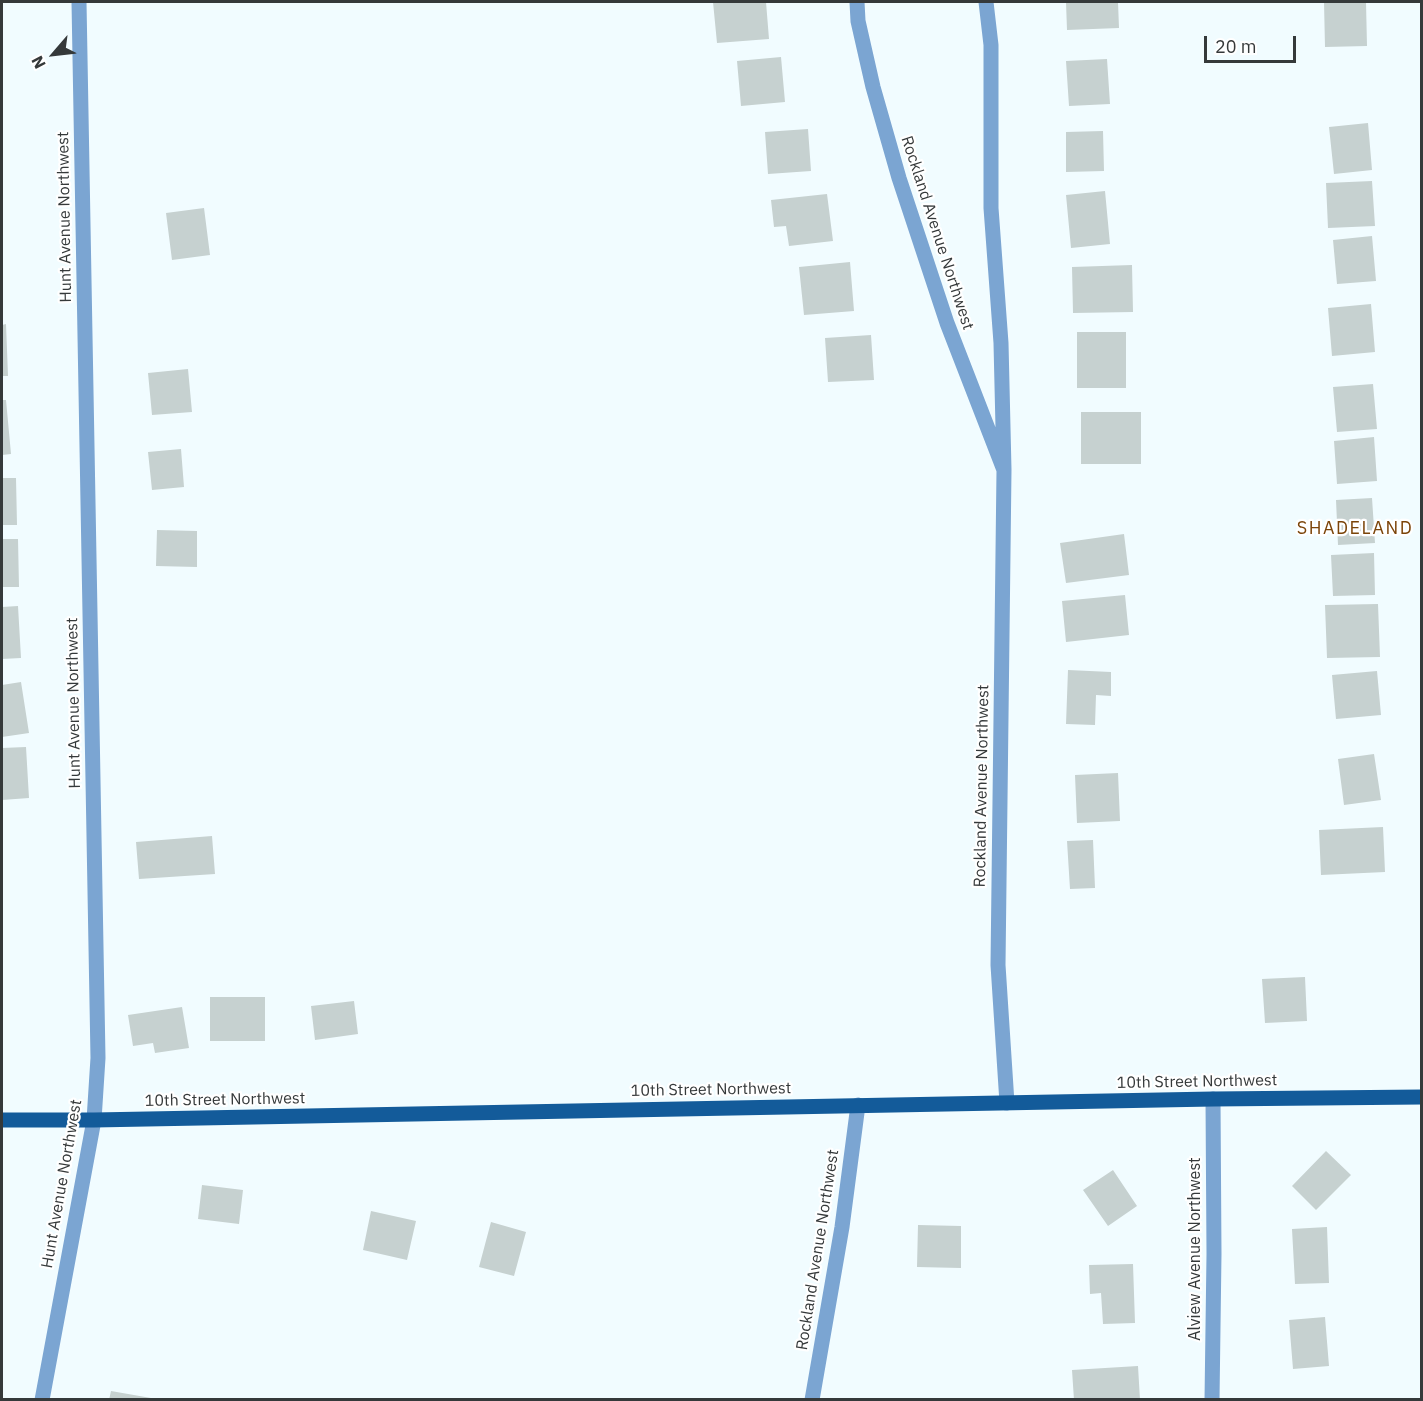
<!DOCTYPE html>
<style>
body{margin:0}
#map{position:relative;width:1423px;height:1401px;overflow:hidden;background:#f1fcff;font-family:"IBM Plex Sans",sans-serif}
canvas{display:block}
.frame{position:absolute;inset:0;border:3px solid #35393a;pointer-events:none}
.north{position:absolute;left:24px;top:24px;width:60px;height:60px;-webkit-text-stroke:4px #fff;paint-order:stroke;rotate:242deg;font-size:16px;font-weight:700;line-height:24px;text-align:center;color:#35393a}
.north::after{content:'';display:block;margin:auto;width:21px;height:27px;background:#35393a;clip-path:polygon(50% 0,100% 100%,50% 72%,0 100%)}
.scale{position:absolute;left:1204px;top:36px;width:92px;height:27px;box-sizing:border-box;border:3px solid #35393a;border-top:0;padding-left:8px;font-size:18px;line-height:21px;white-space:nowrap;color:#35393a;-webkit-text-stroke:4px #fff;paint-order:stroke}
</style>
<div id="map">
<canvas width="1423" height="1401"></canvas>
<div class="frame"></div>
<div class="north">N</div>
<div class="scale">20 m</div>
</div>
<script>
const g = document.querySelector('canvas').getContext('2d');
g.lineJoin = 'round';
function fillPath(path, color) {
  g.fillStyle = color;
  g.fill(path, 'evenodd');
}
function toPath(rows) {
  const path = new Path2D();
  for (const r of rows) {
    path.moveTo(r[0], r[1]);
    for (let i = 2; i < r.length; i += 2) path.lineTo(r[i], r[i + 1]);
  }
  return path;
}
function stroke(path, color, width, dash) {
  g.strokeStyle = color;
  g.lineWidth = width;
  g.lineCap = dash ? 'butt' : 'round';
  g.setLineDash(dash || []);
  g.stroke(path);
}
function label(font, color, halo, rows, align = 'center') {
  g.font = font + ' "IBM Plex Sans",sans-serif';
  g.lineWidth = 4.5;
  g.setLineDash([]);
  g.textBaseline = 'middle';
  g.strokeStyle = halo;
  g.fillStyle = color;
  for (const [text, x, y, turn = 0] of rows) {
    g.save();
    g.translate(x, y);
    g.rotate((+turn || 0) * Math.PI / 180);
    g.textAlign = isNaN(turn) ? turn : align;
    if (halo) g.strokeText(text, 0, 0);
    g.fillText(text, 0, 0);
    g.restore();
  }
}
fillPath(toPath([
 [713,2,766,2,769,39,717,43],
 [1066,2,1118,2,1119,28,1067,30],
 [1324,2,1366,2,1367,46,1325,47],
 [781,57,785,102,741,106,737,61],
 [1107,59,1110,104,1069,106,1066,61],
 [1368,123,1372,170,1334,174,1329,127],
 [808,129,811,171,768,174,765,132],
 [1103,131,1104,171,1066,172,1066,132],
 [1372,181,1375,226,1328,228,1326,183],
 [1105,191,1110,244,1071,248,1066,195],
 [827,194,833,241,789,246,786,226,774,227,771,200],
 [204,208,210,255,172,260,166,213],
 [1372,236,1376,281,1337,284,1333,240],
 [850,262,854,311,804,315,799,267],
 [1132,265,1133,312,1073,313,1072,267],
 [1371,304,1375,352,1332,356,1328,308],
 [6,324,8,376,2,376,2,325],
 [1077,332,1126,332,1126,388,1077,388],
 [871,335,874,380,828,382,825,338],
 [188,369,192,412,152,415,148,373],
 [1373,384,1377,429,1337,432,1333,387],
 [2,400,6,400,11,454,2,455],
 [1081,412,1141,412,1141,464,1081,464],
 [1374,437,1377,481,1337,484,1334,441],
 [181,449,184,487,152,490,148,452],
 [2,478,16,478,17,525,2,525],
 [1372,498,1375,543,1338,545,1336,500],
 [157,530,197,531,197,567,156,566],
 [1124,534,1129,575,1066,583,1060,543],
 [2,539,18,539,19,587,2,587],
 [1374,553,1375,595,1333,596,1331,555],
 [1125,595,1129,635,1066,642,1062,601],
 [1378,604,1380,657,1327,658,1325,605],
 [18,606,21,658,2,659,2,607],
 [1068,670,1111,672,1111,696,1096,695,1095,725,1066,724],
 [1377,671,1381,715,1336,719,1332,675],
 [21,682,29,733,2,737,2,685],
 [26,747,29,798,2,800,2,748],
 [1374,754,1381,800,1344,805,1338,759],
 [1118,773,1120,821,1077,823,1075,775],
 [1383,827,1385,872,1321,875,1319,830],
 [212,836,215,874,139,879,136,842],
 [1093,840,1095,888,1070,889,1067,841],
 [1305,977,1307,1021,1265,1023,1262,979],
 [210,997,265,997,265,1041,210,1041],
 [354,1001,358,1034,315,1040,311,1006],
 [182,1007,189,1048,155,1053,153,1043,133,1046,128,1015],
 [1326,1151,1351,1175,1316,1210,1292,1186],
 [1113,1170,1137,1206,1108,1226,1083,1190],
 [202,1185,243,1190,239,1224,198,1219],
 [371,1211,416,1221,407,1260,363,1250],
 [491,1222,526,1232,514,1276,479,1267],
 [918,1225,961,1226,961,1268,917,1267],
 [1327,1227,1329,1283,1295,1284,1292,1229],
 [1133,1264,1135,1323,1103,1324,1101,1293,1090,1294,1089,1265],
 [1325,1317,1329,1366,1293,1369,1289,1320],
 [1138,1366,1140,1400,1074,1400,1072,1370],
 [111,1391,151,1398,151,1400,109,1400]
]), '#c6d1d0');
stroke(toPath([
 [857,2,858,21,873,87,899,178,947,323,1004,470,1001,343,991,208,991,45,986,2],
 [1004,470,998,965,1007,1103],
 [42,1400,94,1120,98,1058,79,2],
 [812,1400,842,1227,858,1105],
 [1212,1400,1214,1254,1213,1099]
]), '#7ba5d2', 15);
stroke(toPath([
 [2,1120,94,1120,1213,1099,1422,1097]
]), '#135b9a', 15);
label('16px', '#35393a', '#fff', [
 ["Hunt Avenue Northwest",65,217,-91],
 ["Rockland Avenue Northwest",937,233,72],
 ["Hunt Avenue Northwest",74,703,-91],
 ["Rockland Avenue Northwest",982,786,-89],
 ["10th Street Northwest",1197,1082,-1],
 ["10th Street Northwest",711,1090,-1],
 ["10th Street Northwest",225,1100,-1],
 ["Hunt Avenue Northwest",62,1184,-80],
 ["Alview Avenue Northwest",1195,1249,-90],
 ["Rockland Avenue Northwest",818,1250,-81]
]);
g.letterSpacing = '1.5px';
label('18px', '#7b4409', '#fff', [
 ["SHADELAND",1355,529]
]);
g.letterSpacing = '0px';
</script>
